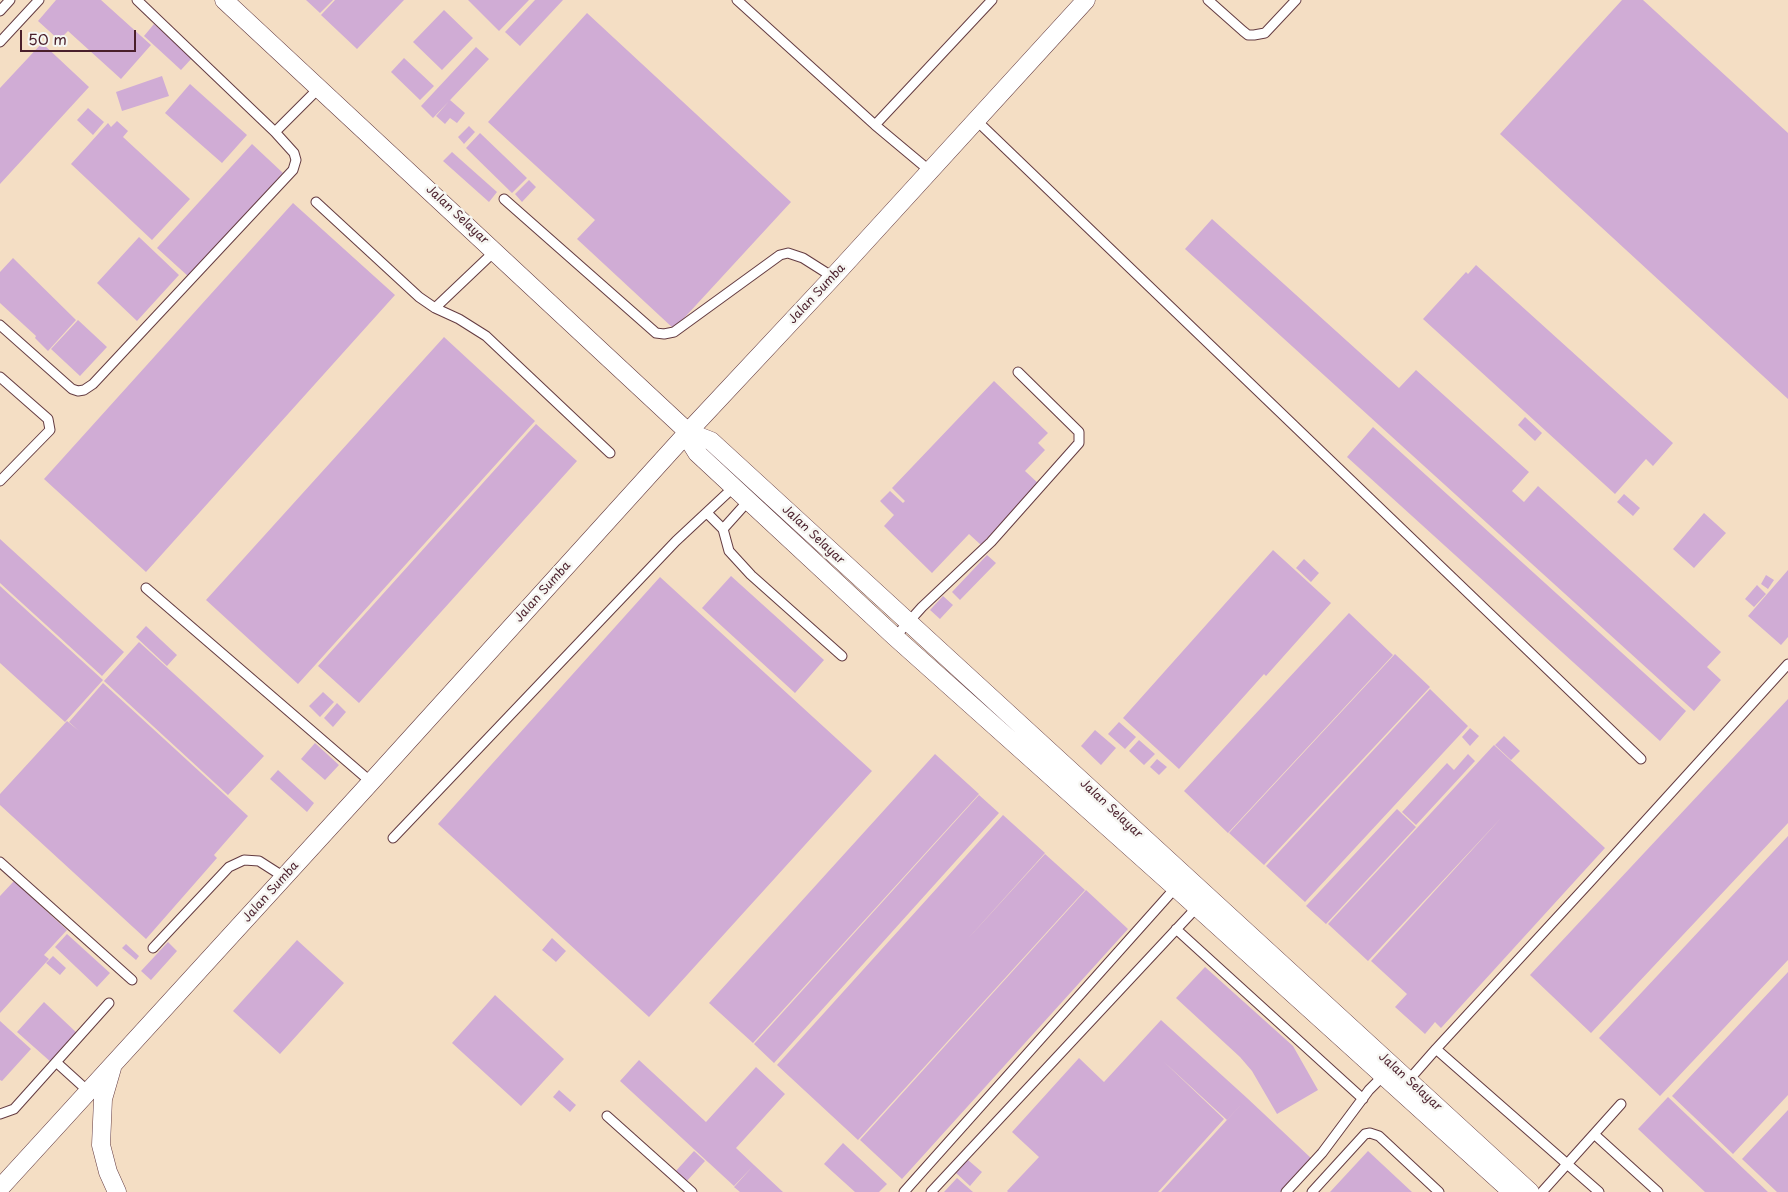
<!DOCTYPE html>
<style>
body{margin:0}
#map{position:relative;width:1788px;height:1192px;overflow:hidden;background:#f4dec4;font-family:"Playpen Sans",sans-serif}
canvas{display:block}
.scale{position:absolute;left:20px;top:30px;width:116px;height:22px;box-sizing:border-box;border:2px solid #4a1f2b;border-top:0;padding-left:6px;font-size:15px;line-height:18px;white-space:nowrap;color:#4a1f2b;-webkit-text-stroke:4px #f6f6f2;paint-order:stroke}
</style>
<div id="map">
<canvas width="1788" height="1192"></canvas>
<div class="scale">50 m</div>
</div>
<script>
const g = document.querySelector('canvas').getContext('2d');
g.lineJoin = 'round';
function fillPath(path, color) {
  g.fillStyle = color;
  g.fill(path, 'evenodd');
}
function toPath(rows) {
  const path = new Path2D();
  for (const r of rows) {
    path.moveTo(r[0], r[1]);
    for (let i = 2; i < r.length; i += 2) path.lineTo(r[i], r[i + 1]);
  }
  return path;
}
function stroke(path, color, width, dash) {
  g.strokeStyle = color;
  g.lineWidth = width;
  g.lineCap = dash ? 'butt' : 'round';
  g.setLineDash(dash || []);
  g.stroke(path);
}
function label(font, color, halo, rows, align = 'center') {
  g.font = font + ' "Playpen Sans",sans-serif';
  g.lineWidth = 5;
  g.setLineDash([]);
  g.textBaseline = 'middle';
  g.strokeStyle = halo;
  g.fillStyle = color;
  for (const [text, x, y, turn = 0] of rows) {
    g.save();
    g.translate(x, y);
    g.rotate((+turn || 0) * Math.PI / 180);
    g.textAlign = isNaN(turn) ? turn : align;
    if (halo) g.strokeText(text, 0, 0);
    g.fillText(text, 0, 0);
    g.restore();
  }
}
fillPath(toPath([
 [56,0,101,0,151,45,121,79,68,31,59,40,38,21],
 [306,0,333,0,320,13],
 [335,0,404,0,357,49,321,15],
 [468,0,529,0,499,31],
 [535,0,563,0,520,46,505,32],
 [1622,0,1643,0,1788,133,1788,399,1500,134],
 [444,10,473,38,442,70,413,42],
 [587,13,791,202,674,329,577,239,595,220,488,122],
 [154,24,192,58,181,70,144,36],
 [42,43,89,87,0,184,0,88],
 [476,47,489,59,433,118,421,106],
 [404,58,434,86,420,100,391,72],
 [162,76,169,96,122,111,116,92],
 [190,84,247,135,222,163,165,113],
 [450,100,465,113,457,123,450,118,445,124,436,116],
 [88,108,104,122,93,135,77,120],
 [117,121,128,131,123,137,190,199,152,240,71,164,108,123,111,127],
 [469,126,475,132,464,144,458,137],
 [480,133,527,178,512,193,466,148],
 [252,144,283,173,189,277,157,248],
 [452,152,497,192,489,202,443,161],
 [529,180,536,187,522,202,515,194],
 [293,203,395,295,146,572,44,479],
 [1212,219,1399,388,1416,370,1529,472,1512,491,1524,502,1538,486,1721,652,1707,667,1721,680,1694,711,1185,249],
 [139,237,179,275,137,321,97,283],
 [13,258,76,320,48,351,35,338,36,336,0,303,0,272],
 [1476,265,1673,443,1653,466,1646,459,1615,494,1423,319,1466,272,1468,274],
 [78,320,107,347,80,376,51,349],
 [444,337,535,421,298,684,206,600],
 [994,381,1048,433,1038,443,1045,450,1025,471,1039,484,981,545,969,534,932,573,884,526,894,515,880,501,890,491,903,503,905,501,892,488],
 [1525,417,1542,433,1535,441,1518,425],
 [536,424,577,461,359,703,318,666],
 [1373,427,1686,711,1660,741,1347,457],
 [1624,494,1640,508,1633,516,1617,502],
 [1704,513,1726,533,1694,568,1673,549],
 [0,539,124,652,102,676,0,583],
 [1273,550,1331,603,1266,676,1264,674,1179,769,1123,718],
 [987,555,996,563,960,600,952,592],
 [1304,559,1319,573,1311,582,1296,568],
 [1788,570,1788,637,1781,645,1748,616],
 [1766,575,1774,580,1768,589,1761,584],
 [731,576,824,660,795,693,702,608],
 [660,577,872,771,649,1017,438,824],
 [1757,585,1766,594,1754,607,1745,599],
 [0,586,103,680,65,722,0,663],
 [943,596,953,605,940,619,930,610],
 [1349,613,1393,655,1228,833,1184,791],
 [146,626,177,655,167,666,136,637],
 [139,642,264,756,228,795,104,681],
 [1395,654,1430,687,1264,865,1229,833],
 [103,683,248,816,214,855,217,858,146,939,0,805,0,794,67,721,79,731,69,722],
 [1430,689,1468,726,1305,902,1266,866],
 [323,692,334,702,320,717,309,706],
 [1788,699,1788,823,1591,1033,1530,975],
 [337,703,346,712,333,727,324,718],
 [1119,722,1136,737,1125,749,1108,734],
 [1470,728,1479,736,1470,746,1462,737],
 [1095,730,1116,748,1101,765,1081,746],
 [1504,736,1520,751,1511,760,1495,745],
 [1139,740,1155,754,1144,765,1129,751],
 [315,743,339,765,325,780,301,759],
 [1494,745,1605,848,1441,1028,1435,1022,1425,1034,1395,1007,1407,994,1371,961,1502,817,1368,961,1328,924],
 [935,754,979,794,753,1043,709,1003],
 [1468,754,1475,761,1416,825,1402,812,1447,763,1454,770],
 [1157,759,1167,767,1159,775,1150,767],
 [278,770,314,803,307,812,270,779],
 [979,795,999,813,774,1063,754,1044],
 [1397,809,1416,827,1326,924,1306,906],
 [1003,815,1045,853,964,943,1045,854,1085,890,858,1140,777,1065],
 [1788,836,1788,960,1660,1096,1599,1038],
 [14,881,67,930,44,955,49,959,0,1013,0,896],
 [1086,890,1128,929,902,1179,860,1140],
 [67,934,110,973,97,987,55,947],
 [552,938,566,951,556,962,542,950],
 [297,940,344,983,280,1054,233,1011],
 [168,942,177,951,151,980,141,971],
 [126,944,139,956,136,960,122,948],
 [53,956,66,968,60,975,46,963],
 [1205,967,1293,1046,1318,1090,1277,1114,1252,1071,1240,1057,1176,998],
 [1788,972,1788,1095,1733,1154,1672,1096],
 [495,995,564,1059,521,1106,452,1043],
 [44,1002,78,1034,52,1063,17,1032],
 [1161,1020,1247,1098,1227,1120,1163,1061,1224,1119,1158,1192,1008,1192,1007,1191,1039,1157,1012,1132,1079,1058,1104,1082],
 [0,1021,31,1049,2,1081,0,1080],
 [639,1060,706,1122,756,1067,785,1094,736,1148,754,1165,734,1186,620,1081],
 [559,1090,576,1105,570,1112,553,1097],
 [1668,1097,1768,1192,1705,1192,1638,1129],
 [1247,1098,1313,1160,1283,1192,1161,1192],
 [1788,1110,1788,1192,1777,1192,1742,1159],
 [843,1143,887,1184,879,1192,855,1192,824,1164],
 [694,1151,705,1161,686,1182,675,1172],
 [1368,1151,1412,1192,1330,1192],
 [968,1160,982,1172,970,1186,956,1173],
 [754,1165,783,1192,740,1192,734,1187],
 [957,1178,973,1192,944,1192]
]), '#d0acd5');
const service = toPath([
 [737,0,875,125,930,171],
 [1208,0,1243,31,1248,35,1254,35,1265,33,1296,0],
 [0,11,10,0],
 [0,42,39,0],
 [976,120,1641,759],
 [875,125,992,0],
 [275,132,319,88],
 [504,199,656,333,664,334,674,332,780,255,788,253,803,258,833,277],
 [316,202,419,297,435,308,459,319,486,336,610,453],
 [435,308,495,251],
 [0,325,72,389,78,391,84,390,93,384,293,170,296,160,294,153,275,132,137,0],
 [0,377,48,419,50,430,0,481],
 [749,500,723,529,729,551,751,575,842,656],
 [707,513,723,529],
 [146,588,371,782],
 [895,637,922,607,991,542,1079,443,1079,432,1018,372],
 [393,838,676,541,736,485],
 [0,862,132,980],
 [1176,929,1363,1099],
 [153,948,229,867,244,860,259,861,284,877],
 [56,1062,88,1091],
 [1407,1082,1436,1049],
 [0,1114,14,1109,109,1003],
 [607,1116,692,1192],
 [1594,1134,1658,1192],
 [904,1192,1177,886],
 [931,1192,1199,905],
 [1286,1192,1322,1153,1369,1090,1385,1074],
 [1312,1192,1365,1134,1370,1133,1379,1136,1439,1192],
 [1542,1192,1621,1104],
 [1599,1192,1436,1049,1589,883,1788,664]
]);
const minor = toPath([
 [224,0,688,432],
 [112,1068,103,1099,101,1145,108,1172,117,1192],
 [2,1186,371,782,688,432,833,277,1086,0],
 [1512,1192,1176,888,895,637,697,453,692,445,688,432,711,441,747,474,1530,1192]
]);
stroke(service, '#643c42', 11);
stroke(minor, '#643c42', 19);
stroke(service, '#fff', 9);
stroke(minor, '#fff', 18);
label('12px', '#4a1f2b', '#f6f6f2', [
 ["Jalan Selayar",457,215,43],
 ["Jalan Sumba",817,294,-47],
 ["Jalan Selayar",813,535,43],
 ["Jalan Sumba",543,592,-48],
 ["Jalan Selayar",1111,809,43],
 ["Jalan Sumba",271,892,-48],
 ["Jalan Selayar",1410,1082,42]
]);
</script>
